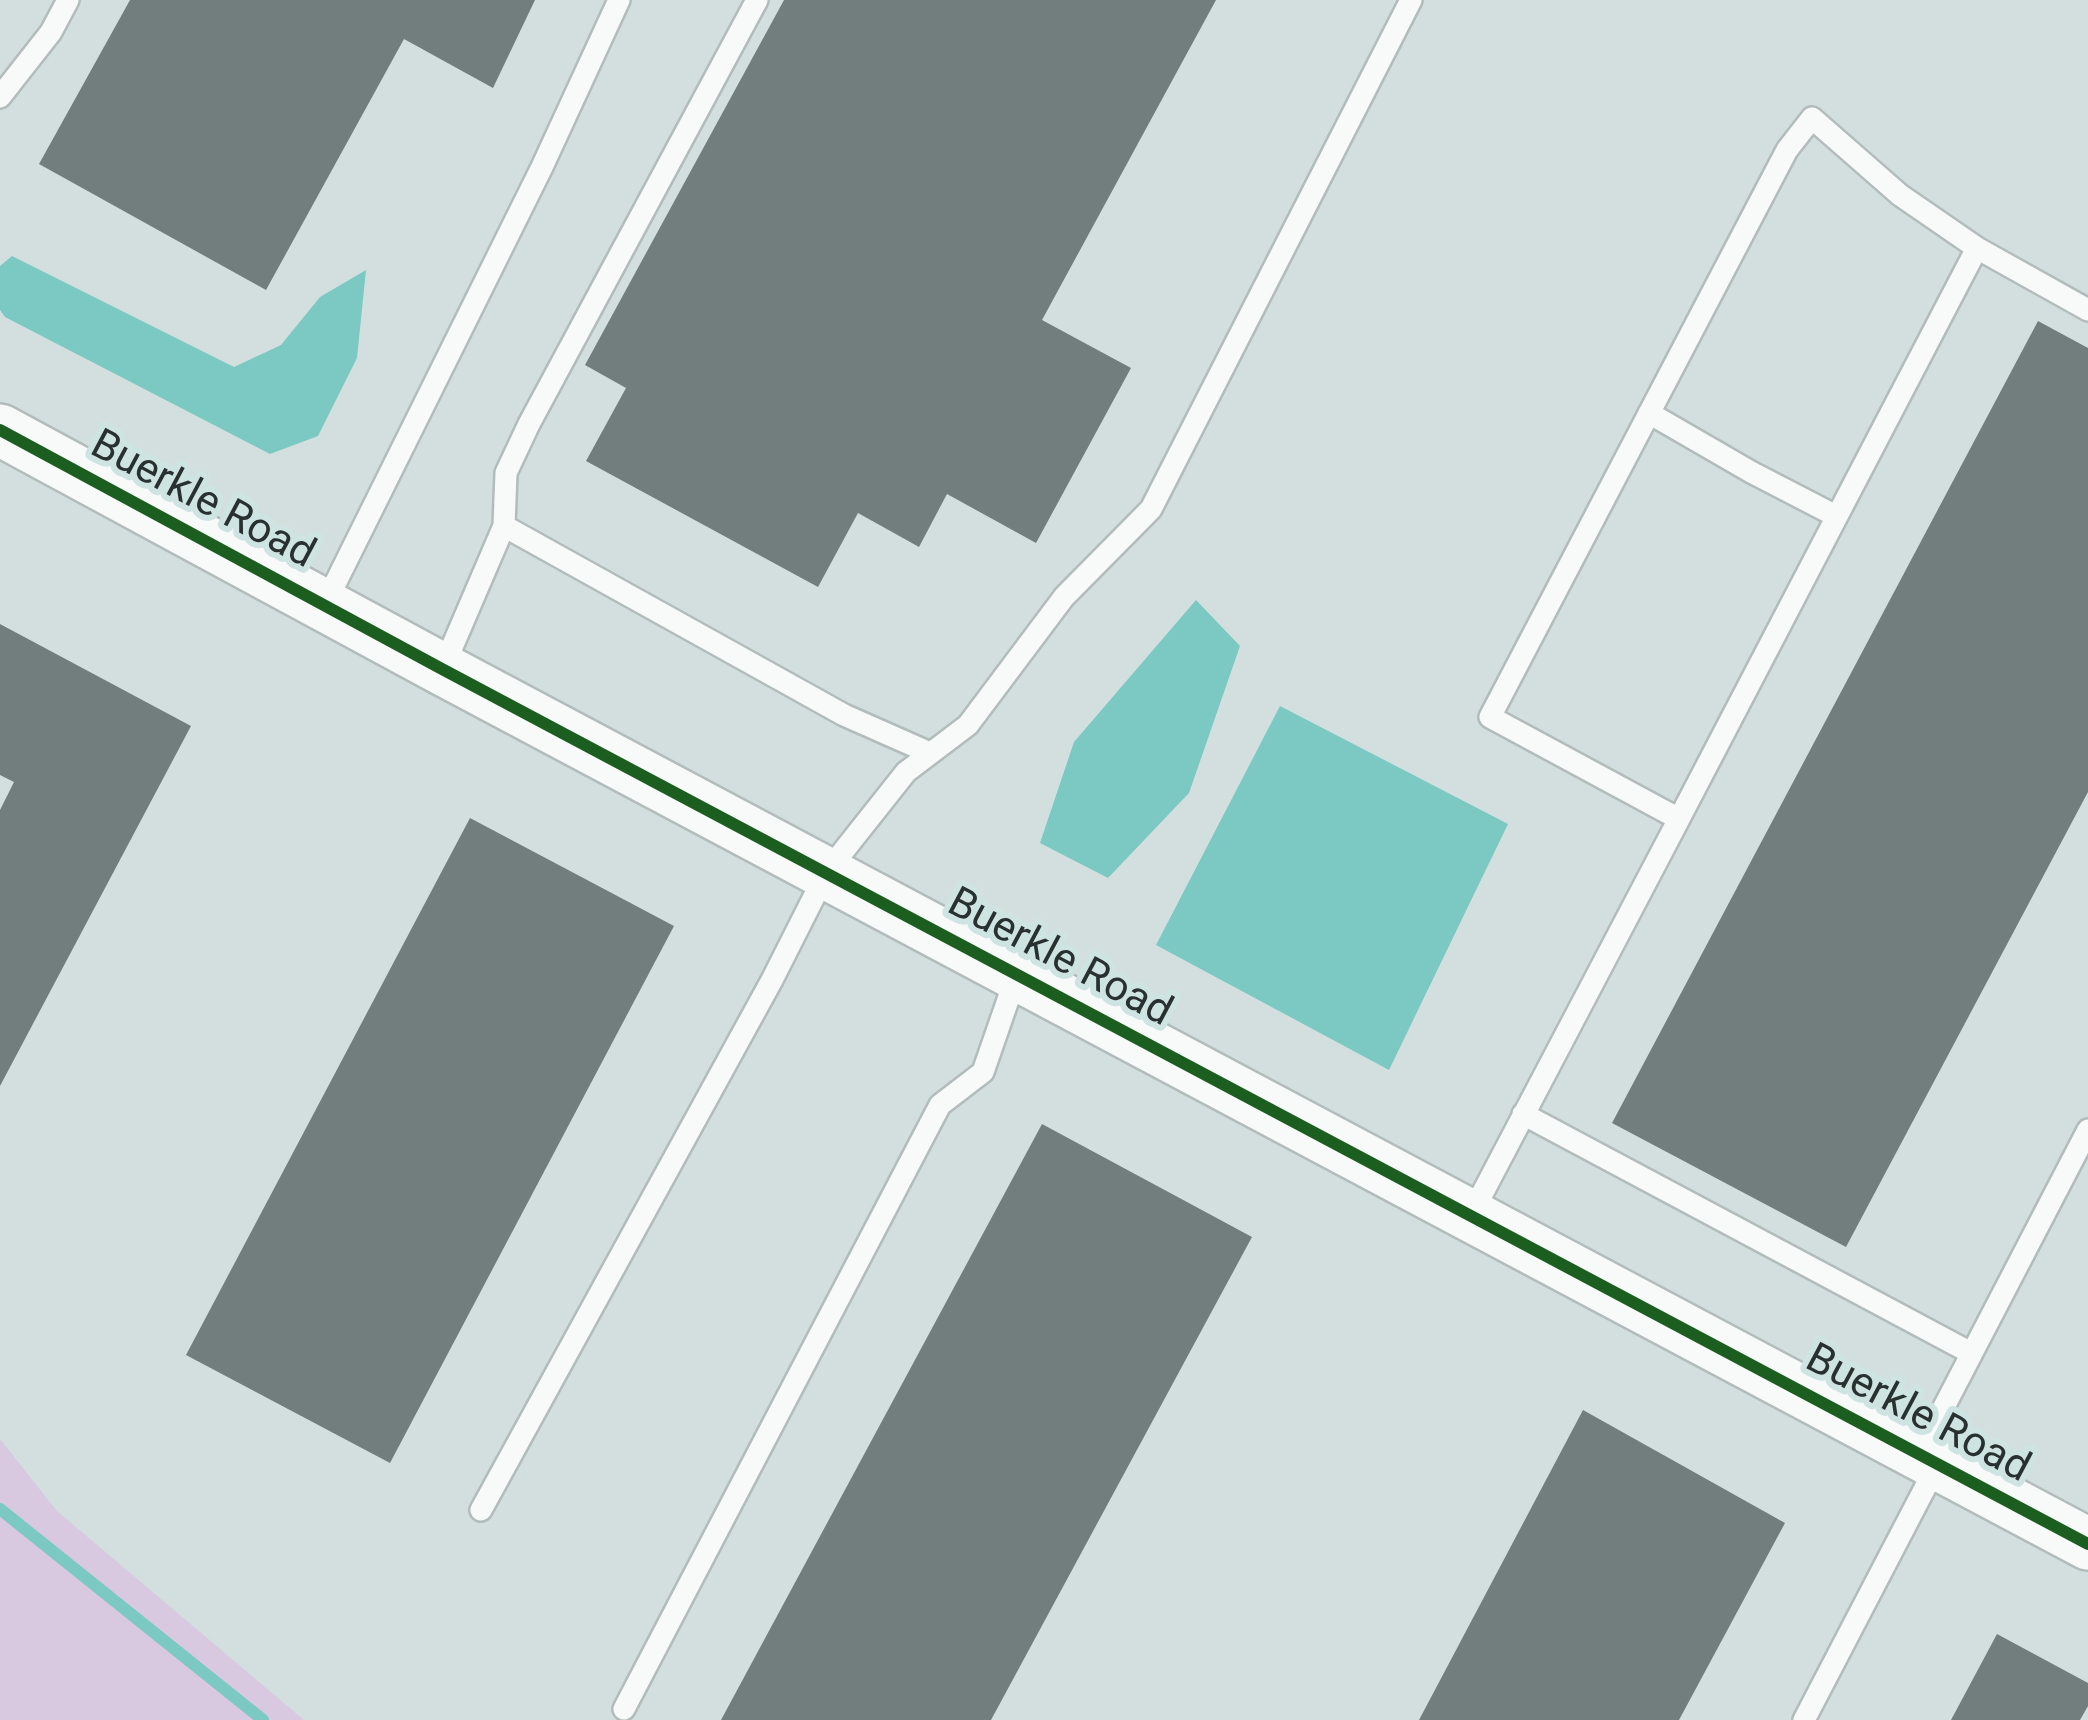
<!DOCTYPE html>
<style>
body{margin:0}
canvas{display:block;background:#d2dfde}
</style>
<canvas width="2088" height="1720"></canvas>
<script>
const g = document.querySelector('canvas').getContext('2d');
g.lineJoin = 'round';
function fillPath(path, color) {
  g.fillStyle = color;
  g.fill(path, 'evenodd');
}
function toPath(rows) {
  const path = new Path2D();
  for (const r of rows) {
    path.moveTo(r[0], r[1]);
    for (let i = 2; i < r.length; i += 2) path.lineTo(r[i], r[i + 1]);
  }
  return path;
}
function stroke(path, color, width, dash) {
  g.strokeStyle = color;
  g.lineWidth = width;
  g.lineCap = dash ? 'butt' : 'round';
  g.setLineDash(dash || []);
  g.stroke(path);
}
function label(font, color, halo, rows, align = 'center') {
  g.font = font + ' Roboto,sans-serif';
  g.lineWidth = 12;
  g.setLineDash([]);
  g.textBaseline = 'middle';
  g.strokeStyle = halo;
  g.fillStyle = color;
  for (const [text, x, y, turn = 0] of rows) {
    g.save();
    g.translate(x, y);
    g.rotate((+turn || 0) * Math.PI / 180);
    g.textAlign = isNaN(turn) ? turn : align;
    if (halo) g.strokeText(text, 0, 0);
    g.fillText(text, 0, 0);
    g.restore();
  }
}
fillPath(toPath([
 [0,1439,57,1511,304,1720,0,1720]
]), '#d8c9e0');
fillPath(toPath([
 [12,256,234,367,281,345,320,297,366,270,357,358,318,436,270,454,5,317,0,310,0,266],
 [1196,600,1240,646,1189,793,1108,878,1040,843,1074,742],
 [1280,706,1508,824,1389,1070,1156,945]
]), '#7bc9c2');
stroke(toPath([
 [0,1509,263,1720]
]), '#7bc9c2', 12);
fillPath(toPath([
 [130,0,535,0,493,88,404,39,266,290,39,164],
 [784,0,1216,0,1042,320,1131,368,1036,543,947,494,919,547,858,513,818,587,586,461,626,388,585,365],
 [2038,321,2088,348,2088,792,1846,1247,1612,1123],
 [0,624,191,726,0,1086,0,810,14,782,0,775],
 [470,818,674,926,390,1463,186,1355],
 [1042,1124,1252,1237,991,1720,721,1720],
 [1583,1410,1785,1523,1679,1720,1419,1720],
 [1997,1634,2088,1683,2088,1706,2080,1720,1951,1720]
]), '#727e7d');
const service = toPath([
 [0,97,51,32,68,0],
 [1977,248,2088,310],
 [1649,413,1751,472,1836,516],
 [504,526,844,715,930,753],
 [325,604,542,167,619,0],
 [443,668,504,526,506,473,529,424,757,0],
 [1523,1114,1971,1353],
 [1471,1215,1679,819,1490,717,1787,150,1812,118,1900,195,1977,248,1679,819],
 [1920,1453,2088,1130],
 [481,1510,772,980,826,873,906,772,968,725,1064,597,1151,509,1411,0],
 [624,1709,940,1105,983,1072,1017,974],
 [1804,1720,1938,1463]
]);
const tertiary = toPath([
 [0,430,442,669,2088,1544]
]);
stroke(service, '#b2bcbb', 26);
stroke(tertiary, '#b2bcbb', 56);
stroke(service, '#f8fafa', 21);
stroke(tertiary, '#f8fafa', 51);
stroke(toPath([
 [0,430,442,669,2088,1544]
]), '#1b5e20', 12);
label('42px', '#283130', '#cde4e2', [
 ["Buerkle Road",202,501,28],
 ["Buerkle Road",1059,959,28],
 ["Buerkle Road",1917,1415,28]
]);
</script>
